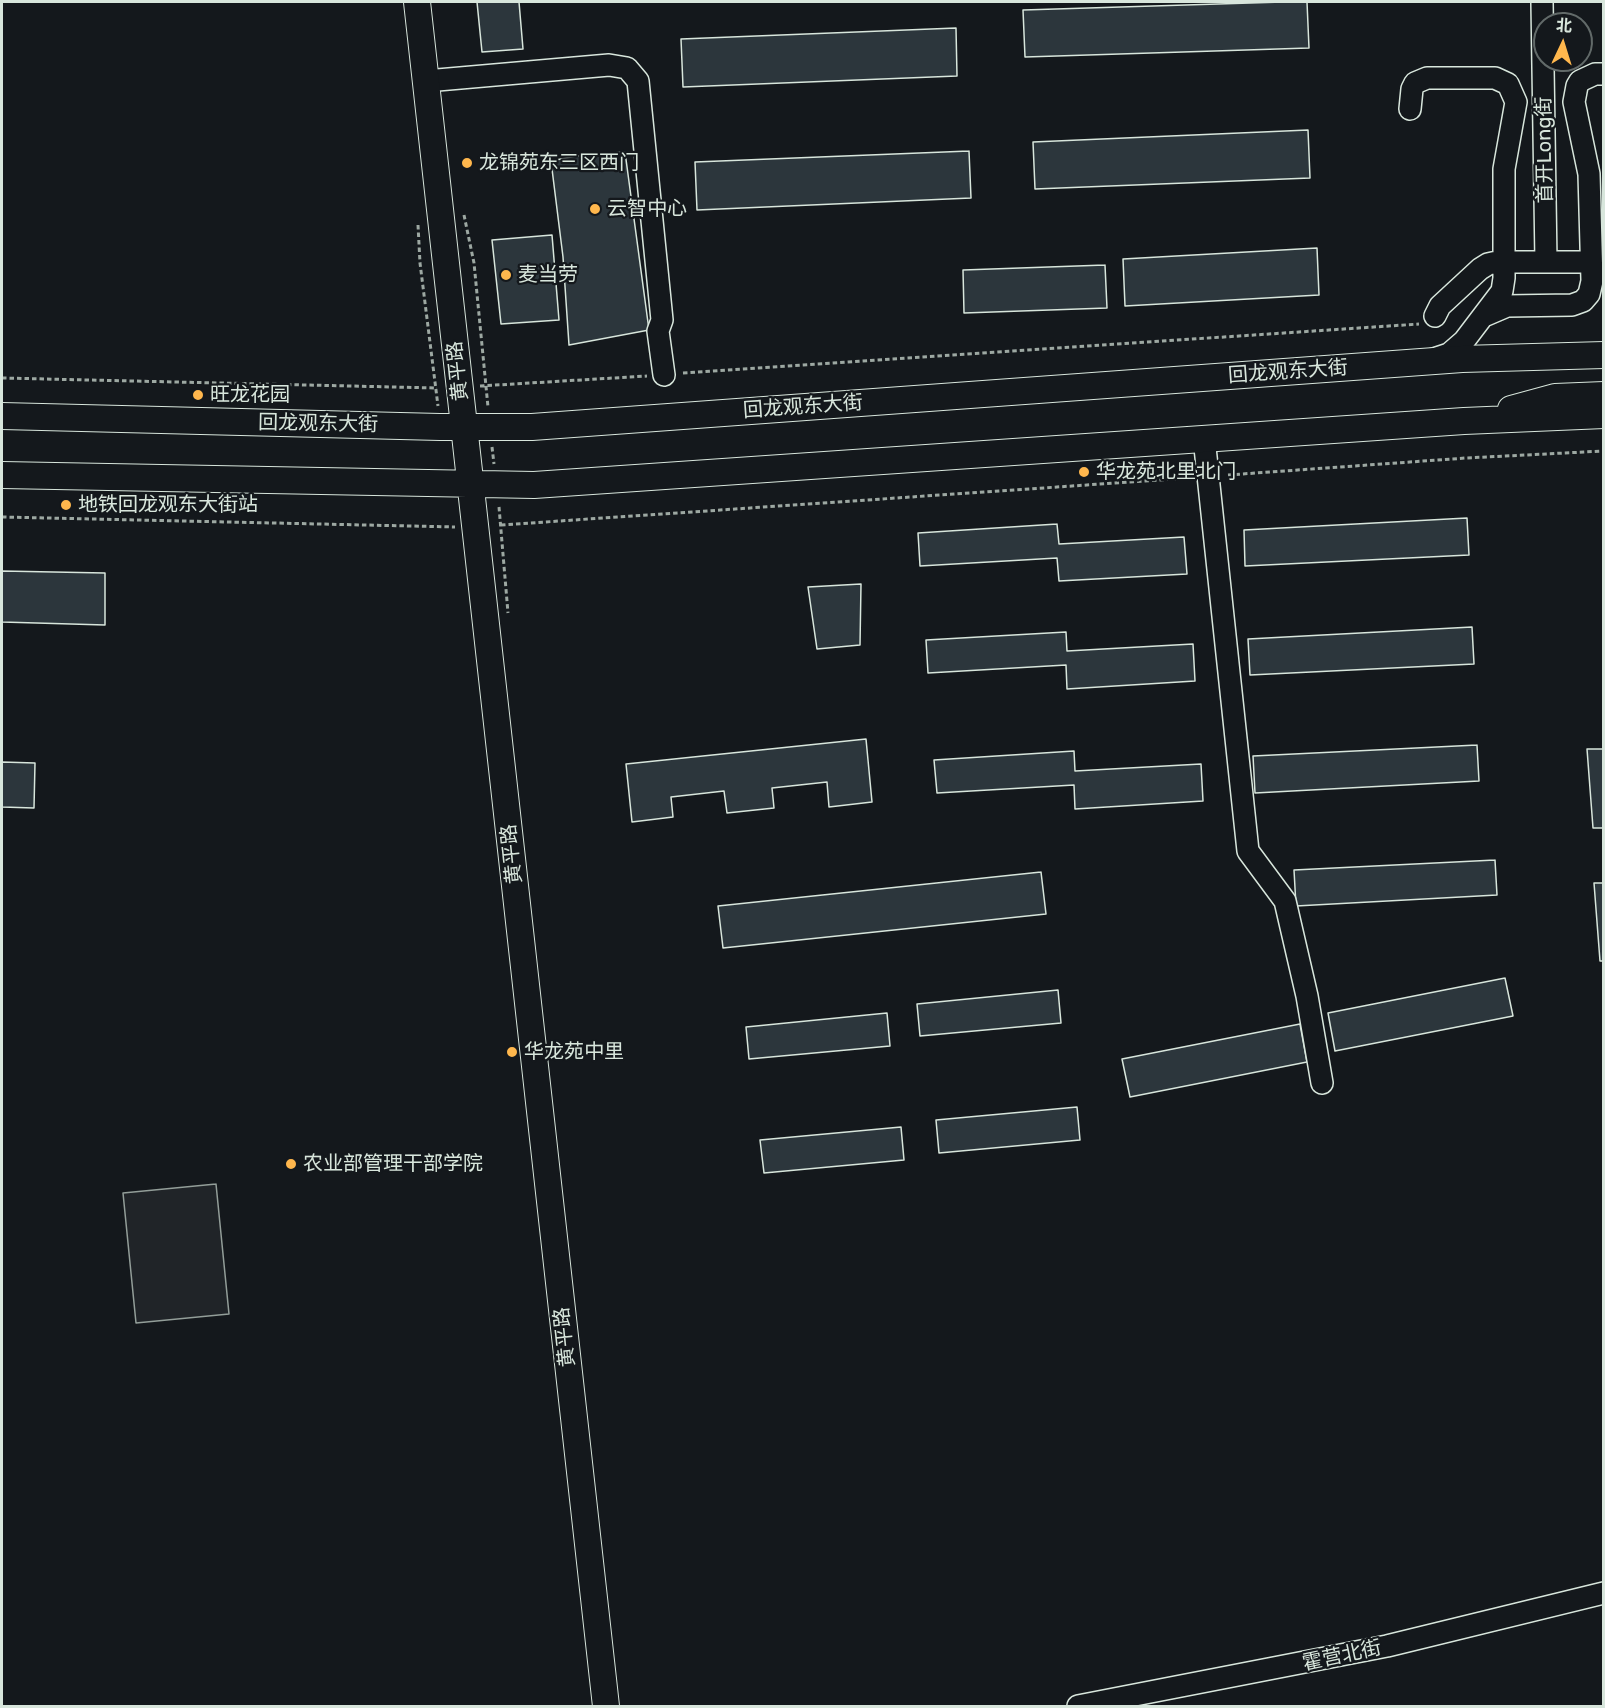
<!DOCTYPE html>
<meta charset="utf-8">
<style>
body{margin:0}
#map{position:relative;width:1605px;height:1708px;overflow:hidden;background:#14181c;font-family:Rubik,"Noto Sans SC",sans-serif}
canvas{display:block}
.frame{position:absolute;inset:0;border:3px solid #d8e6dc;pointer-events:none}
.north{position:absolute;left:1533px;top:12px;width:60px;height:60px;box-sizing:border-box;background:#14181c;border:2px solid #626a69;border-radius:50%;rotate:4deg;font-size:16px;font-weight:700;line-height:24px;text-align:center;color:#d8e6dc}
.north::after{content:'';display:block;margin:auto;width:21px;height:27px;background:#ffb74d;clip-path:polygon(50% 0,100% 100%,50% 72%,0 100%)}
</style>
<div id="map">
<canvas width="1605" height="1708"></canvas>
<div class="frame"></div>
<div class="north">北</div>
</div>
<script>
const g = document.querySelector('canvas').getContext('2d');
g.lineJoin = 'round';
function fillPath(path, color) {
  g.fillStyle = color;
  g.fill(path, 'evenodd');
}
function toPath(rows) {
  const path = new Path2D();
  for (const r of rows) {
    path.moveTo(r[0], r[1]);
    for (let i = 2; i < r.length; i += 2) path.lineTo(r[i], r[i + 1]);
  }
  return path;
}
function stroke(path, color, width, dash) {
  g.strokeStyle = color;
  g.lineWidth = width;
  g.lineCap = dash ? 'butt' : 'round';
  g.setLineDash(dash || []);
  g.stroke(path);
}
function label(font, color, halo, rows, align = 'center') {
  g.font = font + ' Rubik,"Noto Sans SC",sans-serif';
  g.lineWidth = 4.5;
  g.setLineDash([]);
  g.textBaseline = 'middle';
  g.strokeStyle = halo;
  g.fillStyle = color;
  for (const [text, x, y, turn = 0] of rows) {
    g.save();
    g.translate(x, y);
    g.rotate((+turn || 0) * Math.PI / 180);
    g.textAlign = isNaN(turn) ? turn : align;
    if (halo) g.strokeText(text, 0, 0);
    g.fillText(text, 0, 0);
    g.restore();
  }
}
const green = toPath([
 [216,1184,229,1314,136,1323,123,1193,216,1184]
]);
fillPath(green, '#202428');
stroke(green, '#939e99', 1.5);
const building = toPath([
 [477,2,519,2,523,49,482,52,477,2],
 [1283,2,1307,2,1309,48,1025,57,1023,10,1283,2],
 [956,28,957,76,683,87,681,39,956,28],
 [1308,130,1310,178,1035,189,1033,142,1308,130],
 [969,151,971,198,697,210,695,162,969,151],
 [625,152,649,330,569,345,563,257,551,161,576,156,625,152],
 [552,235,559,320,501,324,492,240,552,235],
 [1317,248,1319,295,1125,306,1123,259,1317,248],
 [1105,265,1107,308,964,313,963,270,1105,265],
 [1467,518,1469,555,1245,566,1244,530,1467,518],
 [1057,524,1059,544,1184,537,1187,574,1059,581,1057,558,920,566,918,533,1057,524],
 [2,571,105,573,105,625,2,622,2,571],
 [861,584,860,645,817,649,808,587,861,584],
 [1472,627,1474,664,1250,675,1248,639,1472,627],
 [1066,632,1067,651,1193,644,1195,681,1067,689,1066,665,928,673,926,640,1066,632],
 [866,739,872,802,829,807,827,782,772,788,774,808,727,813,724,791,671,797,673,817,632,822,626,764,866,739],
 [1477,745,1479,781,1255,793,1253,756,1477,745],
 [1587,749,1604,749,1604,828,1593,828,1587,749],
 [1074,751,1075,771,1201,764,1203,801,1075,809,1074,785,937,793,934,760,1074,751],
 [2,762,35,763,34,808,2,807,2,762],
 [1495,860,1497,895,1296,906,1294,870,1495,860],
 [1041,872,1046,914,723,948,718,906,1041,872],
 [1594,883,1604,883,1604,961,1600,961,1594,883],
 [1505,978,1513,1016,1335,1051,1328,1013,1505,978],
 [1058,990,1061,1023,920,1036,917,1004,1058,990],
 [887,1013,890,1046,749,1059,746,1027,887,1013],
 [1300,1024,1307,1062,1130,1097,1122,1059,1300,1024],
 [1077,1107,1080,1140,939,1153,936,1120,1077,1107],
 [901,1127,904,1160,764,1173,760,1140,901,1127]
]);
fillPath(building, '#2c363c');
stroke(building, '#d8e6dc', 1.5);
const minor = toPath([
 [1542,2,1546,262],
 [426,81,609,65,627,68,638,81,662,320,658,331,664,375],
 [1410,109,1412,89,1415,83,1427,78,1495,78,1508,84,1516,102,1504,169,1504,278,1502,291,1464,341,1449,354,1434,359],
 [1510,262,1584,262],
 [1486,315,1507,306,1572,305,1583,301,1589,294,1592,281,1589,174,1574,102,1577,86,1580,81,1595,74,1604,74],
 [1435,316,1440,306,1480,269,1488,264,1497,262],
 [1204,438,1248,851,1285,901,1307,996,1322,1083],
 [1078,1706,1387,1646,1604,1593]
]);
const major = toPath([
 [417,2,606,1706],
 [1511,409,1555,397,1604,395],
 [2,416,440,427,532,427,1462,359,1604,355],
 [2,475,534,485,1464,421,1604,415]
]);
stroke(minor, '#d8e6dc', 24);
stroke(major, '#d8e6dc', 28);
stroke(toPath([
 [464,215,474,263,488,407],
 [418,225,420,263,438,406],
 [683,373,1419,324],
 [2,378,437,388],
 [480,386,647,376],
 [492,447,494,464],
 [1228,475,1466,458,1604,451],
 [499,507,508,613],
 [2,517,455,527],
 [501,525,1189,478]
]), '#9da8a2', 3, [4.5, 3]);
stroke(minor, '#14181c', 21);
stroke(major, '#14181c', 26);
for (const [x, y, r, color] of [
 [467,163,6,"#ffb74d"],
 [595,209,6,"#ffb74d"],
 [506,275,6,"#ffb74d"],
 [198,395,6,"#ffb74d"],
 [1084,472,6,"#ffb74d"],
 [66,505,6,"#ffb74d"],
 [512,1052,6,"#ffb74d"],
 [291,1164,6,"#ffb74d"]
]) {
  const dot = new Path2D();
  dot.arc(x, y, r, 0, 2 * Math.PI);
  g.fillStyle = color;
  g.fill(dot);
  stroke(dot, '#14181c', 2);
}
label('20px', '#d8e6dc', '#14181c', [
 ["首开Long街",1545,150,-91],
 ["黄平路",458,371,-96],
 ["回龙观东大街",1288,372,-4],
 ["回龙观东大街",803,407,-4],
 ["回龙观东大街",318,424,1],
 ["黄平路",512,854,-96],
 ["黄平路",565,1337,-96],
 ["霍营北街",1342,1656,-12]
]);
label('20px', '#d8e6dc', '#14181c', [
 ["龙锦苑东三区西门",479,163],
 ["云智中心",607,209],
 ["麦当劳",518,275],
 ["旺龙花园",210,395],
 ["华龙苑北里北门",1096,472],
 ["地铁回龙观东大街站",78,505],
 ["华龙苑中里",524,1052],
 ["农业部管理干部学院",303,1164]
], 'left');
</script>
